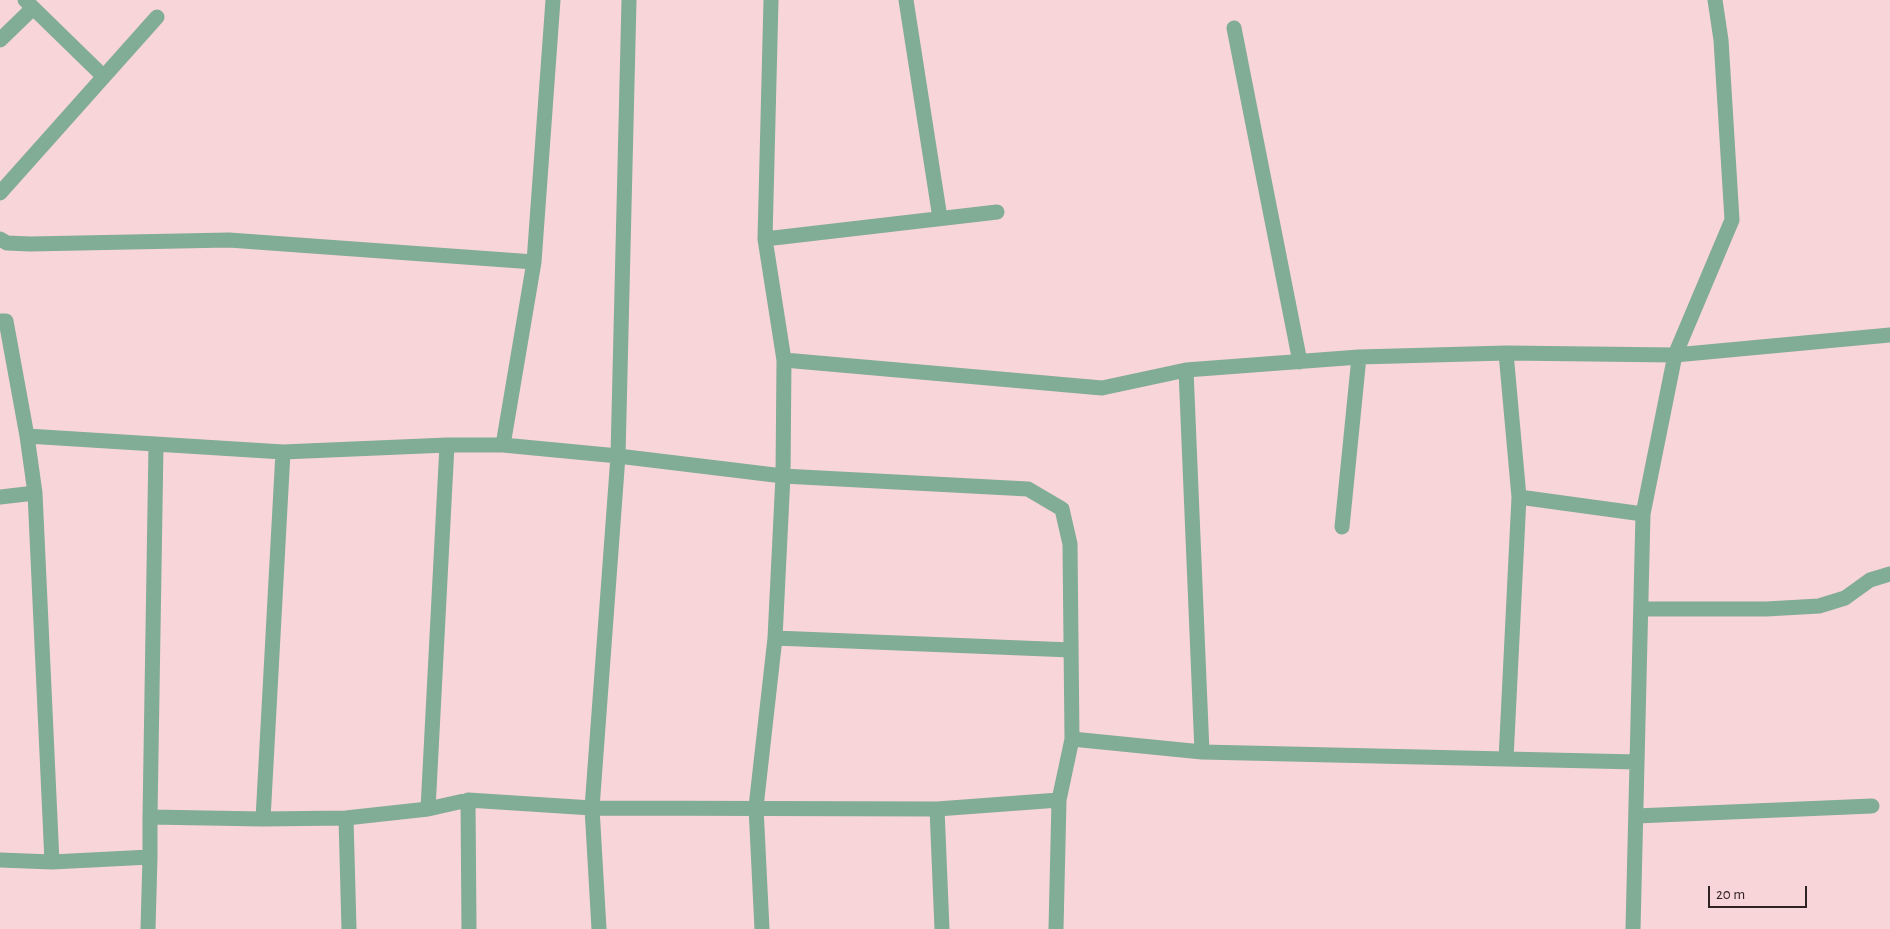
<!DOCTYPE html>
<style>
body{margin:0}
#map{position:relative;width:1890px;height:929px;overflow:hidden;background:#f8d5d8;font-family:"Alegreya Sans",sans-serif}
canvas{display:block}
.scale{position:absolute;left:1708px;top:886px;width:99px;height:22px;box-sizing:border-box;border:2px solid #2e2223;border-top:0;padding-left:6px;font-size:15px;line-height:18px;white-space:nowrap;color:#2e2223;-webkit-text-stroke:4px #f8d5d8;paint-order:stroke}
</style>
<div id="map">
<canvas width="1890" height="929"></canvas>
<div class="scale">20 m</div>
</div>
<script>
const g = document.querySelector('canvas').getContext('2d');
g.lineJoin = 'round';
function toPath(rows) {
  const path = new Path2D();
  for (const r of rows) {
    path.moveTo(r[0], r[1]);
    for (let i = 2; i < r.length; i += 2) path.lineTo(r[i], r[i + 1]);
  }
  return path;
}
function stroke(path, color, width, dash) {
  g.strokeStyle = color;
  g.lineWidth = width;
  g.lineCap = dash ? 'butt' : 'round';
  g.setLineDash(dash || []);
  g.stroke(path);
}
stroke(toPath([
 [25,0,103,76],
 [771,0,765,239,784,360,783,476,775,638],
 [906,0,940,218],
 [1234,28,1300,362],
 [0,40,33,8],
 [0,193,157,17],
 [0,239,7,243,30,244,229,240,534,262],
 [765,239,997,212],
 [0,321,6,321,27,436,35,493,52,862],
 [1506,353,1675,355,1890,335],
 [784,360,1102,388,1186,370,1359,357,1506,353,1519,497,1643,514,1633,929],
 [1186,370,1202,752],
 [27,436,283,452,447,445,503,445,618,456,783,476,1028,489,1062,509,1070,544,1072,739,1059,800,1056,929],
 [503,445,534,262,553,0],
 [0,497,35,493],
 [1643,514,1675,355,1732,220,1721,40,1715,0],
 [1342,527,1359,357],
 [1641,609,1766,609,1819,606,1845,598,1870,580,1890,574],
 [1072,739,1202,752,1637,762],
 [1506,759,1519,497],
 [468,800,469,929],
 [428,809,447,445],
 [937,809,942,929],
 [1636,816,1872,806],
 [150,817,156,445],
 [346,818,349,929],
 [263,819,283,452],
 [0,860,52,862,150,857,150,817,263,819,346,818,428,809,468,800,592,808,937,809,1059,800],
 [148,929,150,857],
 [599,929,592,808,618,456,629,0],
 [762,929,756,807,775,638,1071,650]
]), '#81ac95', 15);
</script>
